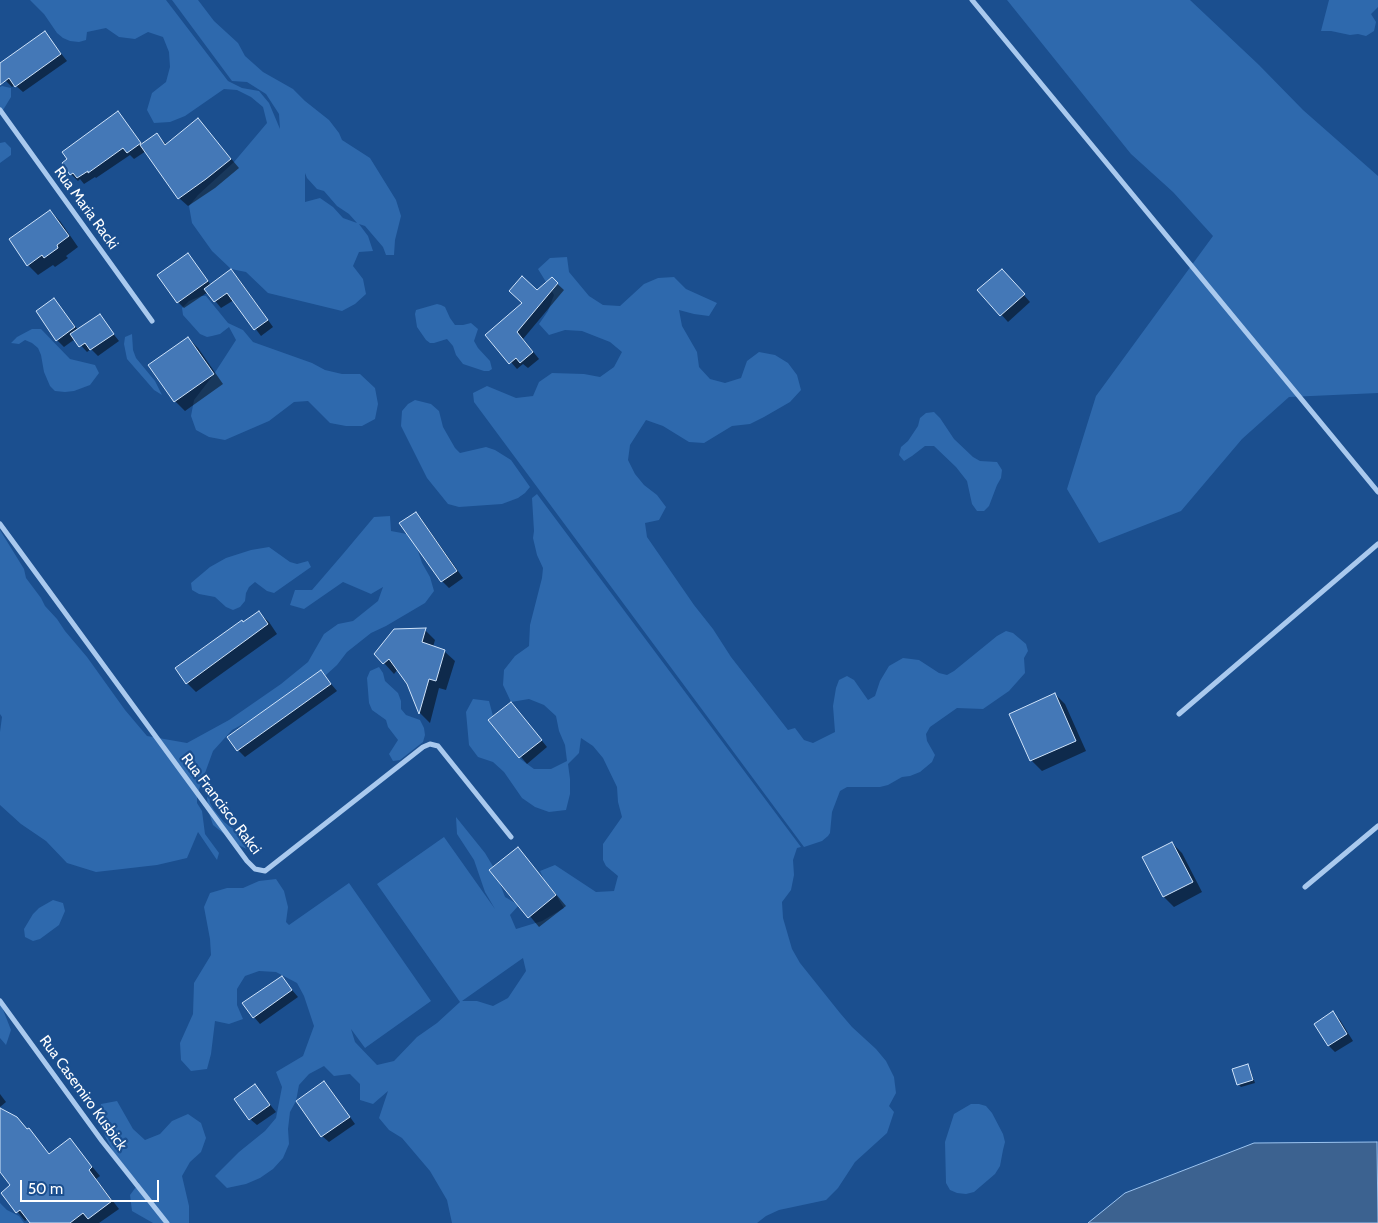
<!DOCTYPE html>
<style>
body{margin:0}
#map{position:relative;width:1378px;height:1223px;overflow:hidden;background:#1b4f8f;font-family:Cabin,sans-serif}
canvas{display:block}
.scale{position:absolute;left:20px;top:1180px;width:139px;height:22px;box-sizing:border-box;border:2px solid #fff;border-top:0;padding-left:6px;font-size:15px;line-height:18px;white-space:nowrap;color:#fff;-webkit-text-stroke:4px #1b4f8f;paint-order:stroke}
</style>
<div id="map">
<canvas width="1378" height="1223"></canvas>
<div class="scale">50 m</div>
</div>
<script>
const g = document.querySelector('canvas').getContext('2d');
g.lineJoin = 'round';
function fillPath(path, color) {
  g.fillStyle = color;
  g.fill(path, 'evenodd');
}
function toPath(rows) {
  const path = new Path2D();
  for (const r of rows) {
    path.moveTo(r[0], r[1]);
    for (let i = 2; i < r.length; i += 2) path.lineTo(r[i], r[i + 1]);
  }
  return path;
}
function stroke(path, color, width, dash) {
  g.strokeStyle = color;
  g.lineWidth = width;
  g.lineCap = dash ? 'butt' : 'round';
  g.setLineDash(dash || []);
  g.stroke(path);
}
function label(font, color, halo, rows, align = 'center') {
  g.font = font + ' Cabin,sans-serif';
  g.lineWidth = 4.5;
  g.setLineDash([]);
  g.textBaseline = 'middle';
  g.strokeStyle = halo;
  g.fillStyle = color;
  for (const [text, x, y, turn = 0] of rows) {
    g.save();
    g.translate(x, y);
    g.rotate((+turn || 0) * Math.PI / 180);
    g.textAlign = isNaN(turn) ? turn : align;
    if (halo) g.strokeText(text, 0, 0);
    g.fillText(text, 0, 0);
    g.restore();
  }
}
fillPath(toPath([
 [30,0,166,0,228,81,242,88,259,91,269,103,280,129,279,114,266,94,247,82,232,81,172,0,198,0,214,21,238,43,245,56,263,72,293,89,305,101,329,120,339,133,342,140,370,158,396,200,401,216,395,240,394,255,386,255,383,247,365,226,359,224,368,236,373,251,359,252,353,266,363,279,366,294,355,304,342,311,268,293,246,272,231,269,212,251,192,223,189,206,198,195,234,162,267,123,263,107,251,97,237,90,224,89,185,116,170,122,154,123,147,110,152,93,166,82,170,67,169,52,163,37,148,32,135,39,119,37,106,28,87,32,86,40,79,42,70,41,63,38,57,33,44,14],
 [305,173,307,178,317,189,324,191,337,206,349,214,357,223,343,218,333,207,320,198,305,202],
 [1007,0,1190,0,1259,65,1303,110,1378,176,1378,393,1289,397,1242,439,1181,511,1099,543,1067,489,1096,396,1213,236,1173,192,1131,154],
 [1329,0,1378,0,1378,7,1371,14,1376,22,1374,31,1366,36,1358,34,1350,35,1331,31,1321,31],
 [2,86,11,88,11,97,0,115,0,87],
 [5,142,11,148,11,155,0,163,0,143],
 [567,257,569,272,589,296,603,305,620,306,644,284,658,278,674,277,686,289,717,303,709,316,694,314,679,310,682,326,697,352,699,367,710,379,725,383,741,378,747,361,759,352,775,355,788,363,797,375,801,390,790,402,764,417,750,424,732,426,704,443,689,442,663,426,646,420,630,445,628,460,635,474,644,485,657,495,666,507,659,520,645,523,647,537,694,605,713,629,731,657,788,730,795,728,804,740,813,743,835,732,833,706,836,688,839,680,847,676,854,680,868,700,875,696,880,681,889,666,903,658,919,660,939,673,947,675,954,671,997,636,1006,631,1013,633,1026,644,1028,651,1024,658,1025,673,1009,691,983,709,957,708,930,727,926,734,927,741,935,755,932,762,920,772,910,776,902,777,888,785,880,787,847,787,840,791,832,812,830,833,828,836,822,841,804,847,474,402,473,393,487,386,516,398,533,396,539,382,552,373,584,374,600,377,614,367,622,352,610,342,582,331,565,330,549,335,539,324,548,311,554,295,538,269,550,258],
 [201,296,206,296,228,323,243,330,253,342,312,363,325,370,342,374,360,374,375,388,378,404,375,419,362,426,346,426,330,423,308,401,294,402,269,421,225,440,209,437,196,430,191,416,194,400,214,374,236,340,229,327,220,334,212,336,207,337,200,334,183,315,182,308,189,301],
 [437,304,441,305,445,307,450,318,455,325,463,325,471,323,478,329,474,341,478,348,490,361,492,369,489,371,484,371,463,364,456,355,453,346,447,339,434,343,430,343,426,340,417,327,415,314,416,310],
 [32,329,41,329,70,359,95,365,99,373,90,385,74,391,65,392,55,391,50,386,44,372,41,355,38,348,32,343,25,340,19,344,11,343,17,337],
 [132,334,133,350,136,358,155,381,162,395,154,390,127,359,124,344,125,337],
 [415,400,431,404,439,411,443,427,455,448,460,453,486,447,495,450,511,460,530,487,525,493,518,498,502,504,459,507,448,504,427,478,401,426,402,411,408,404],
 [934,412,940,418,954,439,973,457,980,461,997,462,1002,470,1001,478,997,485,989,506,984,511,977,511,972,504,967,481,956,467,934,446,925,446,912,456,904,461,899,455,901,447,908,441,918,426,920,418,926,413],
 [537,494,801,847,797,848,793,860,794,875,791,890,782,902,783,918,792,949,800,963,840,1013,852,1027,876,1049,886,1061,894,1077,896,1093,889,1106,894,1112,887,1133,855,1162,838,1188,826,1200,779,1210,766,1216,757,1223,452,1223,447,1200,430,1171,402,1138,389,1130,379,1118,388,1091,373,1104,360,1100,360,1084,350,1074,334,1076,324,1066,309,1074,299,1085,296,1101,290,1112,288,1129,289,1144,283,1158,273,1169,260,1178,246,1184,227,1188,215,1176,239,1152,265,1131,276,1118,282,1087,276,1072,303,1056,314,1026,304,996,297,983,276,972,259,971,245,976,237,989,237,1005,243,1019,229,1024,215,1021,211,1054,207,1069,191,1071,181,1060,180,1043,193,1014,194,983,211,955,210,939,204,907,210,893,227,888,243,888,259,881,276,879,284,891,288,907,286,922,289,925,349,883,431,1001,365,1048,351,1029,355,1042,377,1065,394,1061,417,1037,437,1023,460,1002,377,884,444,837,495,909,485,892,474,860,457,834,456,817,485,853,494,868,505,897,519,905,510,915,516,929,542,921,564,908,556,895,547,886,540,871,555,865,596,892,614,891,618,876,606,866,603,860,603,844,622,817,618,802,617,787,603,758,593,746,581,738,579,753,568,764,570,779,570,794,566,810,549,812,535,807,522,798,504,772,493,762,478,757,469,745,466,712,473,699,489,701,493,716,519,758,534,769,551,769,567,761,565,745,559,731,556,716,544,705,529,699,511,702,503,685,504,670,515,656,529,646,530,625,542,578,543,568,537,555,533,538,534,531,532,498],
 [523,958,526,971,508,998,493,1006,477,1001,462,1001],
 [390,516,391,531,407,534,417,548,422,563,430,577,434,591,425,603,386,626,371,633,347,652,337,665,315,685,232,730,213,751,197,795,197,803,202,811,205,834,219,853,217,860,198,832,187,858,157,865,96,872,67,863,46,841,21,824,0,805,0,732,2,717,0,714,0,530,24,569,26,578,41,598,45,606,57,619,65,631,87,657,125,710,147,736,187,743,229,720,281,684,308,662,324,634,338,624,353,621,378,601,383,587,371,594,343,582,304,609,290,605,295,590,312,590,343,554,374,517],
 [269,547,290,562,297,564,308,561,311,567,274,593,267,591,255,582,249,587,246,593,245,601,240,607,233,610,226,607,215,597,199,594,192,590,191,583,210,567,226,558,251,550],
 [379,667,383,673,385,681,398,693,401,701,401,709,406,715,420,720,424,728,425,735,423,742,400,760,393,761,389,754,398,740,388,727,386,720,372,710,369,703,367,678,370,671],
 [207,795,209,796,210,803,214,810,224,822,251,842,247,849,238,845,213,825,208,810],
 [53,900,63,903,65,911,59,925,40,939,33,941,25,937,24,929,33,914,39,908],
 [0,1002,11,1030,6,1045,0,1038],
 [117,1101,133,1129,145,1140,160,1134,172,1121,188,1114,201,1123,206,1138,201,1152,190,1162,182,1176,189,1206,189,1223,153,1223,132,1211,130,1195,139,1183,119,1163,105,1136,100,1121,101,1104],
 [971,1104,979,1104,986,1106,992,1113,1003,1134,1005,1142,1003,1150,1000,1166,995,1174,974,1192,966,1194,957,1193,950,1190,946,1183,945,1142,954,1114],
 [0,1203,7,1210,19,1216,24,1223,0,1223]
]), '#2e69ad');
const water = toPath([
 [1377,1142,1378,1223,1088,1223,1125,1193,1254,1143,1377,1142]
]);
fillPath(water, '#3c6290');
stroke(water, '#9cc4f0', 1);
fillPath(toPath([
 [45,33,67,61,23,92,15,85,12,87,6,81,0,72,0,65],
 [118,113,143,145,157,135,167,145,206,129,239,168,215,188,188,206,179,198,146,151,134,159,130,155,96,178,95,177,84,184,80,179,78,181,71,174],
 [50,211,60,221,78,247,66,256,68,258,55,267,53,265,38,275,28,265],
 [188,255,211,285,231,271,238,278,273,327,261,336,234,300,221,308,208,292,184,308,178,302],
 [1008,277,1030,302,1008,322,979,290],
 [552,279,564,290,523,339,539,359,528,368,523,364,517,369,487,335],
 [54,299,78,330,99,316,119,341,98,356,91,349,87,352,75,339,64,347,57,340,37,312],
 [188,338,198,348,223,384,185,411,175,401,150,365],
 [415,513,422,520,463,578,449,588,442,581],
 [259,613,269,622,277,634,196,692,187,683,243,624],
 [425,630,435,640,433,647,444,651,455,661,446,690,439,688,430,723,420,713,408,683,398,669,394,674,376,654],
 [321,672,337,691,245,757,238,750],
 [1055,694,1065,704,1086,751,1042,771,1031,760,1011,714],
 [517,710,547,747,527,764,490,720],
 [1172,843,1182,853,1202,892,1174,907,1164,897,1144,858],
 [518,849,566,906,539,927,491,870],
 [281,977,298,997,260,1024,254,1017],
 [1333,1013,1340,1020,1353,1041,1335,1052,1329,1046],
 [1247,1066,1250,1069,1255,1083,1241,1087,1238,1084],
 [324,1083,330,1089,355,1124,329,1142,322,1136],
 [255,1086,276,1112,257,1125,250,1119],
 [0,1094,6,1102,0,1107],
 [0,1112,29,1130,50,1155,70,1140,100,1176,96,1179,119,1209,99,1223,32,1223,28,1218,25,1221,2,1193,12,1186,0,1170]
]), '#0007');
const building = toPath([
 [45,31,61,54,15,87,9,78,0,85,0,63,45,31],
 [118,111,141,143,127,153,123,148,88,173,88,171,77,178,73,173,70,175,62,163,67,159,62,152,118,111],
 [198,118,231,159,206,179,178,199,140,145,157,133,165,145,198,118],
 [50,210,69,236,57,245,58,248,44,258,42,255,27,266,9,239,50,210],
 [188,253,208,281,177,303,157,275,188,253],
 [231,269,268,320,254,330,227,293,214,302,204,289,231,269],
 [1002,269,1025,294,1000,316,977,290,1002,269],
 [522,276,537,290,552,277,558,283,517,332,533,352,520,363,516,358,509,364,485,335,522,303,509,291,522,276],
 [54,298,75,327,56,341,36,311,54,298],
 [100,314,114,334,90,350,85,343,79,347,70,334,100,314],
 [188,337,214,374,174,402,148,365,188,337],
 [416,512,457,571,441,582,399,523,416,512],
 [259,611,268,624,186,684,175,668,242,620,243,622,259,611],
 [426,628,422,642,445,650,436,681,429,679,419,714,407,684,389,659,383,664,374,654,394,629,426,628],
 [321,670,331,684,237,751,227,737,321,670],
 [1055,693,1076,741,1030,761,1009,714,1055,693],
 [511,702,542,740,519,758,488,720,511,702],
 [1172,842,1193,882,1163,897,1142,857,1172,842],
 [518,847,556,895,528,918,489,870,518,847],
 [282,976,292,990,253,1018,242,1003,282,976],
 [1333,1011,1347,1034,1328,1046,1314,1024,1333,1011],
 [1248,1064,1253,1080,1237,1085,1232,1069,1248,1064],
 [324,1081,350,1117,321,1137,296,1101,324,1081],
 [255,1084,270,1105,249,1120,234,1099,255,1084],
 [0,1108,17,1117,27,1129,29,1128,49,1154,70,1138,92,1167,89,1170,112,1201,88,1219,83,1213,70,1223,30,1223,20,1210,16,1213,1,1193,10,1185,0,1172,0,1108]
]);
fillPath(building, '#4478b7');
stroke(building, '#cfe3fa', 1);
stroke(toPath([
 [972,0,1378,492],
 [0,110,152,321],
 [0,524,247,861,255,869,265,871,423,747,430,744,438,746,511,837],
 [1179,714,1378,544],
 [1305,887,1378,826],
 [0,1001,102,1141,167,1223]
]), '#a9c9ee', 5);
label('15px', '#fff', '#1b4f8f', [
 ["Rua Maria Racki",86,208,54],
 ["Rua Francisco Rakci",221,804,53],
 ["Rua Casemiro Kusbick",83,1093,54]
]);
</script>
